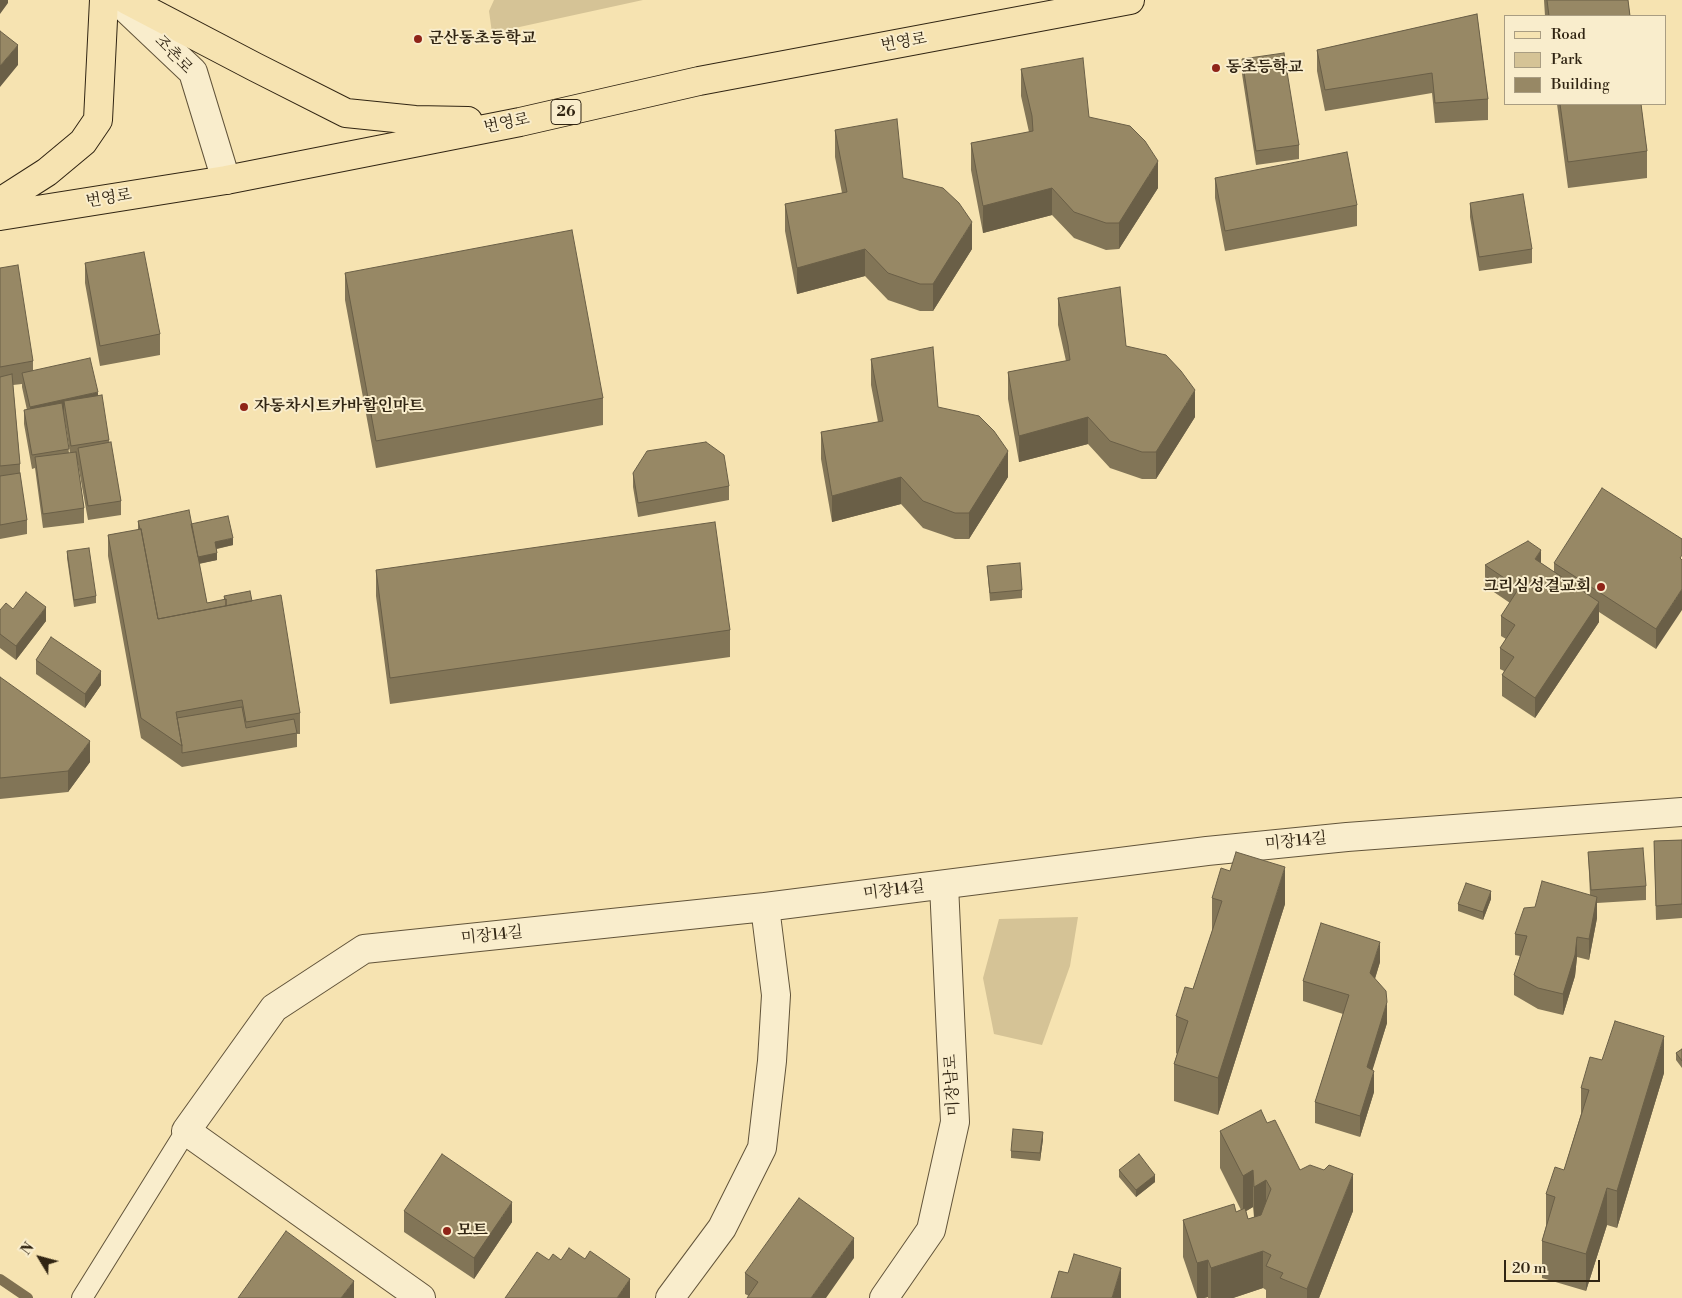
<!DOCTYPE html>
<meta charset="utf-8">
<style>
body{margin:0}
#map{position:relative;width:1682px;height:1298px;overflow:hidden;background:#f6e3b1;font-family:"Libre Bodoni",serif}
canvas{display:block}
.legend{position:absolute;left:1504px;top:15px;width:162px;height:90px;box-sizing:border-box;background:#f9edcc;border:1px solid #a99d82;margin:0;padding:6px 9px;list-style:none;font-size:15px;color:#312513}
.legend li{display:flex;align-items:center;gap:10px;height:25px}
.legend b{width:25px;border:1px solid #a99d82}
.north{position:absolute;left:15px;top:1233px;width:50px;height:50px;-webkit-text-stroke:4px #f9edcc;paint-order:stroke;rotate:307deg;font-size:14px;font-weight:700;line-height:20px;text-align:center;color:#312513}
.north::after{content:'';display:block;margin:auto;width:18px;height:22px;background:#312513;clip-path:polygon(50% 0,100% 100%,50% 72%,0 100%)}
.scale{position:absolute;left:1504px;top:1260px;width:96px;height:22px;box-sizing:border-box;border:2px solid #312513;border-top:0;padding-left:6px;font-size:15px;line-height:18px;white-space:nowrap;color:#312513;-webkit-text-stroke:4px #f9edcc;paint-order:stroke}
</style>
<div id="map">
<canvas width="1682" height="1298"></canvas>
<ul class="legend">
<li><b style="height:6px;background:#f6e3b1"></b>Road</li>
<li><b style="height:14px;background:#d5c396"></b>Park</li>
<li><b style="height:14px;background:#978865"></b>Building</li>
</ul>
<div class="north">N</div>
<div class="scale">20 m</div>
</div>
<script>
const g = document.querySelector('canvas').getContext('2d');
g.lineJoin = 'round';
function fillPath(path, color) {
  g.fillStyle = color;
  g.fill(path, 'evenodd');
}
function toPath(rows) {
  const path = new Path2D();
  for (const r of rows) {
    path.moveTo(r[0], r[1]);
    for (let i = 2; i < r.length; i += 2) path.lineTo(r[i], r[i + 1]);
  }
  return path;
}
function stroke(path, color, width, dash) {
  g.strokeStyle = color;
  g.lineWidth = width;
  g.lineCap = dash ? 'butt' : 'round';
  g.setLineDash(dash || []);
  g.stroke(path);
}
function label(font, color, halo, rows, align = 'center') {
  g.font = font + ' "Libre Bodoni","Noto Serif KR",serif';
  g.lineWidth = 4;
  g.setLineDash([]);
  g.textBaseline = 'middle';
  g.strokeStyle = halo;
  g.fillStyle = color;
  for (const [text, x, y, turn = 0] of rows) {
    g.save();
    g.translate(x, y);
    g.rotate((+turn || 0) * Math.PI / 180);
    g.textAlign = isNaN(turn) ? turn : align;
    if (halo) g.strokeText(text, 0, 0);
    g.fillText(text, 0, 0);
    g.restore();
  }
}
fillPath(toPath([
 [494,0,643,0,492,33,489,11],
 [1078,917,1070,966,1042,1045,994,1034,983,978,999,919]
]), '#d5c396');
stroke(toPath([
 [0,1279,28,1298]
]), '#7f7051', 10);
const pedestrian = toPath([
 [82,1298,186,1131]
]);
const minor = toPath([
 [421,1298,186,1131,274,1008,364,949,765,907,1207,851,1347,837,1682,812],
 [670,1298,722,1228,762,1148,772,1061,776,995,765,907]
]);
const tertiary = toPath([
 [117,0,193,72,226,180],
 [884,1298,931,1230,955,1122,944,885]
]);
const primary = toPath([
 [127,0,255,67,346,113,415,120,468,121],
 [0,202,47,172,83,142,98,120,104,0],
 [0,216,226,180,520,122,699,81,1130,0]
]);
stroke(pedestrian, '#62543a', 22);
stroke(minor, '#62543a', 30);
stroke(tertiary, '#62543a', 30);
stroke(primary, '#312513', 30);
stroke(pedestrian, '#f9edcc', 20);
stroke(minor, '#f9edcc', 28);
stroke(tertiary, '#f9edcc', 28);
stroke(primary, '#f6e3b1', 28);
fillPath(toPath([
 [1544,0,1628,0,1630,16,1545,16],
 [1477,14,1488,99,1488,120,1435,123,1432,93,1325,111,1317,71,1317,50],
 [1242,59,1299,145,1299,159,1256,165,1242,74],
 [1021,69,1089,117,1158,188,1119,249,1106,250,1074,238,1052,215,983,233,971,170,971,143,1029,132,1021,96],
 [1557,104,1641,104,1647,151,1647,178,1568,188],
 [835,130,903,178,972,249,933,311,920,311,888,300,865,276,797,294,785,231,785,204,842,193,835,157],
 [1215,178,1357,205,1357,226,1225,251,1215,198],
 [1470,203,1532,249,1532,263,1479,271,1470,217],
 [85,263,160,334,160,355,100,366,85,283],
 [0,268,33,361,33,371,98,396,109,440,121,501,121,515,88,520,77,459,84,508,84,523,43,528,35,468,32,469,24,424,24,410,27,410,22,387,22,384,13,385,20,464,20,477,27,520,27,534,0,539],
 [65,421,70,453,69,453],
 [345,273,603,398,603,425,376,468,345,300],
 [1058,298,1126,346,1195,417,1156,479,1142,479,1110,468,1088,444,1019,462,1008,399,1008,372,1066,361,1058,325],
 [871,359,938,407,1008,477,969,539,955,539,923,528,901,504,832,522,821,459,821,432,878,422,871,385],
 [633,473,729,486,729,500,638,517,633,487],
 [138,521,191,524,233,545,217,549,217,560,199,564,207,603,224,600,224,596,252,601,300,713,300,734,297,734,297,747,182,767,141,738,108,556,108,535,138,530],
 [1682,539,1656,649,1599,612,1599,622,1535,718,1502,696,1502,675,1504,671,1500,669,1500,648,1506,639,1501,636,1501,616,1510,603,1485,586,1485,565,1541,563,1554,572,1554,563],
 [67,551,96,596,96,603,74,607,67,558],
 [987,566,1022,590,1022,598,990,601],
 [376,570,730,630,730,657,390,704,376,596],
 [13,609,46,621,16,660,0,648,0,610],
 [36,660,101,685,85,708,36,674],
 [0,677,90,762,68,792,0,799],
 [1682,840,1682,918,1656,920,1654,841],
 [1588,852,1646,886,1646,900,1597,903,1597,918,1589,960,1577,957,1575,976,1563,1015,1538,1009,1514,995,1514,975,1520,956,1515,955,1515,934,1590,895],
 [1212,898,1285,904,1218,1115,1174,1101,1174,1064,1177,1054,1176,1053,1176,1016,1193,989,1212,931],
 [1491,899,1483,920,1458,911,1458,904],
 [1380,962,1375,979,1387,1023,1372,1070,1374,1092,1360,1137,1315,1123,1315,1102,1343,1014,1303,1001,1303,981],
 [1682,1049,1682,1068,1676,1060,1676,1053],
 [1602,1060,1664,1073,1617,1228,1607,1225,1586,1291,1542,1278,1542,1241,1546,1226,1546,1194,1564,1170,1581,1114,1581,1088],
 [1267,1123,1300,1170,1353,1211,1319,1298,1266,1298,1266,1290,1263,1288,1233,1298,1208,1298,1208,1297,1204,1298,1197,1298,1183,1257,1183,1220,1236,1212,1241,1210,1220,1168,1220,1131],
 [1253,1207,1254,1217,1248,1219,1246,1211],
 [1043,1139,1040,1161,1011,1158,1011,1151],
 [1119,1170,1155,1182,1136,1197,1119,1177],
 [404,1211,512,1222,474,1279,404,1232],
 [854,1258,749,1296,745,1294,745,1273]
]), '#827557');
fillPath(toPath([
 [0,0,8,0,8,3,0,14],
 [18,45,18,65,0,87,0,66],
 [1158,161,1158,188,1119,249,1119,223],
 [1052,188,1052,215,983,233,983,206],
 [972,222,972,249,933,311,933,284],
 [865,249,865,276,797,294,797,268],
 [1195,390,1195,417,1156,479,1156,452],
 [98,392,98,406,64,401,64,414,30,421,30,407],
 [1088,417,1088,444,1019,462,1019,436],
 [1008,451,1008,477,969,539,969,513],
 [901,477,901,504,832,522,832,496],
 [233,538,233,545,215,549,215,542],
 [1541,550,1541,570,1535,559],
 [217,553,217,560,197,564,197,557],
 [1682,589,1682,610,1656,649,1656,629],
 [1599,602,1599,622,1535,718,1535,698],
 [46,607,46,621,16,660,16,646],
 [101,671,101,685,85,708,85,694],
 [90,741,90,762,68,792,68,771],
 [1285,867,1285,904,1218,1115,1218,1078],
 [1491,891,1491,899,1483,920,1483,912],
 [1597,897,1597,918,1589,960,1589,939],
 [1577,937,1577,957,1575,976,1563,1015,1563,994],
 [1380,942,1380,962,1370,994,1370,973],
 [1387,1002,1387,1023,1367,1088,1367,1067],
 [1664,1036,1664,1073,1617,1228,1617,1191],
 [1374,1071,1374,1092,1360,1137,1360,1116],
 [1043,1132,1043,1139,1040,1161,1040,1153],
 [1253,1170,1253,1207,1243,1213,1243,1176],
 [1353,1174,1353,1211,1319,1298,1307,1298,1307,1289],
 [1155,1175,1155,1182,1136,1197,1136,1190],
 [1266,1180,1266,1217,1254,1224,1254,1187],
 [1607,1188,1607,1225,1586,1291,1586,1254],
 [512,1202,512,1222,474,1279,474,1258],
 [854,1238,854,1258,826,1298,811,1298],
 [1263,1251,1263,1288,1233,1298,1211,1298,1211,1268],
 [1208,1260,1208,1297,1204,1298,1197,1298,1197,1263],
 [1121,1268,1121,1298,1112,1298],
 [630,1279,630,1298,617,1298],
 [354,1281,354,1298,341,1298]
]), '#6a5f47');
const building = toPath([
 [1547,0,1628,0,1630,16,1549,16,1547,0],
 [1477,14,1488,99,1435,103,1432,73,1325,90,1317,50,1477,14],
 [0,31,18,45,0,66,0,31],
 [1284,53,1299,145,1256,151,1242,59,1284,53],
 [1083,58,1089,117,1130,126,1145,141,1158,161,1119,223,1106,223,1074,212,1052,188,983,206,971,143,1033,131,1032,116,1021,69,1083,58],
 [1560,104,1641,104,1647,151,1568,162,1560,104],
 [897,119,903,178,943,188,959,203,972,222,933,284,920,284,888,273,865,249,797,268,785,204,847,192,835,130,897,119],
 [1347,152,1357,205,1225,231,1215,178,1347,152],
 [1523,194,1532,249,1479,257,1470,203,1523,194],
 [572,230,603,398,376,441,345,273,572,230],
 [144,252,160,334,100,346,85,263,144,252],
 [18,265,33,361,0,367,0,268,18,265],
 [1120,287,1126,346,1166,355,1181,371,1195,390,1156,452,1142,452,1110,441,1088,417,1019,436,1008,372,1070,360,1068,345,1058,298,1120,287],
 [933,347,938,407,979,416,994,431,1008,451,969,513,955,513,923,501,901,477,832,496,821,432,883,421,871,359,933,347],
 [90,358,98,392,30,407,22,373,90,358],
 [12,374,20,464,0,466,0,377,12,374],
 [102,395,109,440,71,446,64,401,102,395],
 [62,403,69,449,32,455,24,410,62,403],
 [111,442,121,501,88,506,78,448,111,442],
 [706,442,724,455,729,486,638,503,633,473,647,451,706,442],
 [76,452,84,508,43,514,35,457,76,452],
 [20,473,27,520,0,525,0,476,20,473],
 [1602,488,1682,539,1682,555,1680,558,1682,560,1682,589,1656,629,1554,563,1602,488],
 [189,510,207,603,226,599,226,606,158,619,141,529,140,529,138,521,189,510],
 [228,516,233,538,215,542,217,553,198,557,191,524,228,516],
 [715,522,730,630,390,678,376,570,715,522],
 [141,529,158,619,281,595,300,713,246,722,242,700,176,712,182,746,141,718,108,535,141,529],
 [1528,541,1541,550,1535,559,1599,602,1535,698,1502,675,1514,657,1500,648,1515,625,1501,616,1519,588,1485,565,1528,541],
 [89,548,96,596,74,600,67,551,89,548],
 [1020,563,1022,590,990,593,987,566,1020,563],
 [250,591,252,601,226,606,226,599,225,600,224,596,250,591],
 [26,592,46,607,16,646,0,634,0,610,6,603,13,609,26,592],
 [51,637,101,671,85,694,36,660,51,637],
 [0,677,90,741,68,771,0,778,0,677],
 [242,707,246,728,294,719,297,733,182,753,182,746,177,718,242,707],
 [1682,840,1682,904,1656,906,1654,841,1682,840],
 [1643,848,1646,886,1591,890,1588,852,1643,848],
 [1236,852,1285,867,1218,1078,1174,1064,1188,1021,1176,1016,1185,987,1193,989,1222,901,1212,898,1221,868,1230,871,1236,852],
 [1542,881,1597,897,1589,939,1577,937,1575,955,1563,994,1538,988,1514,975,1527,936,1515,934,1524,908,1535,907,1542,881],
 [1466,883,1491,891,1483,912,1458,904,1466,883],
 [1321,923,1380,942,1370,973,1386,991,1387,1002,1367,1067,1374,1071,1360,1116,1315,1102,1349,995,1303,981,1321,923],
 [1615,1021,1664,1036,1617,1191,1607,1188,1586,1254,1542,1241,1555,1197,1546,1194,1555,1167,1564,1170,1589,1090,1581,1088,1590,1057,1602,1060,1615,1021],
 [1682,1049,1682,1061,1676,1053,1682,1049],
 [1261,1110,1267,1123,1275,1120,1300,1170,1310,1165,1324,1170,1329,1165,1353,1174,1307,1289,1280,1278,1283,1273,1266,1266,1271,1255,1263,1251,1211,1268,1208,1260,1197,1263,1183,1220,1234,1204,1236,1212,1245,1208,1248,1219,1261,1215,1271,1189,1266,1180,1254,1187,1253,1170,1243,1176,1220,1131,1261,1110],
 [1013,1129,1043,1132,1040,1153,1011,1151,1013,1129],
 [442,1154,512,1202,474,1258,404,1211,442,1154],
 [1139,1154,1155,1175,1136,1190,1119,1170,1139,1154],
 [799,1198,854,1238,811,1298,747,1298,758,1282,745,1273,799,1198],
 [286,1231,354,1281,341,1298,238,1298,286,1231],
 [569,1248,585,1259,590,1251,630,1279,617,1298,505,1298,537,1252,549,1260,553,1254,561,1260,569,1248],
 [1074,1254,1121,1268,1112,1298,1051,1298,1059,1271,1068,1273,1074,1254]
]);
fillPath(building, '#978865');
stroke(building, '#6a5f47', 1);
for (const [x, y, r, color] of [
 [418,39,5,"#8f2418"],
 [1216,68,5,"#8f2418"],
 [244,407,5,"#8f2418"],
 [1601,587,5,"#8f2418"],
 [447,1231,5,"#8f2418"]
]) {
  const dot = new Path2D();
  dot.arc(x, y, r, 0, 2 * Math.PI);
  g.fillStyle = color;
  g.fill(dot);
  stroke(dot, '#f9edcc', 2);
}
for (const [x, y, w] of [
 [566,112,30]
]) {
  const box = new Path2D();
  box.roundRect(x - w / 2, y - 12.5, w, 25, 4);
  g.fillStyle = '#f9edcc';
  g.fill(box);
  stroke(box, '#312513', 1);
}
label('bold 15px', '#312513', null, [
 ["26",566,112]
]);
label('bold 16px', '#312513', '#f9edcc', [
 ["군산동초등학교",428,39],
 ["동초등학교",1226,68],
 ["자동차시트카바할인마트",254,407],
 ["그리심성결교회",1591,587,"right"],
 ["모트",457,1231]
], 'left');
label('16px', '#312513', '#f9edcc', [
 ["번영로",904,43,-10],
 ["조촌로",173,55,46],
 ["번영로",507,124,-12],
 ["번영로",109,199,-9],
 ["미장14길",1296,842,-6],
 ["미장14길",894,891,-7],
 ["미장14길",492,936,-6],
 ["미장남로",953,1085,-93]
]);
</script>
